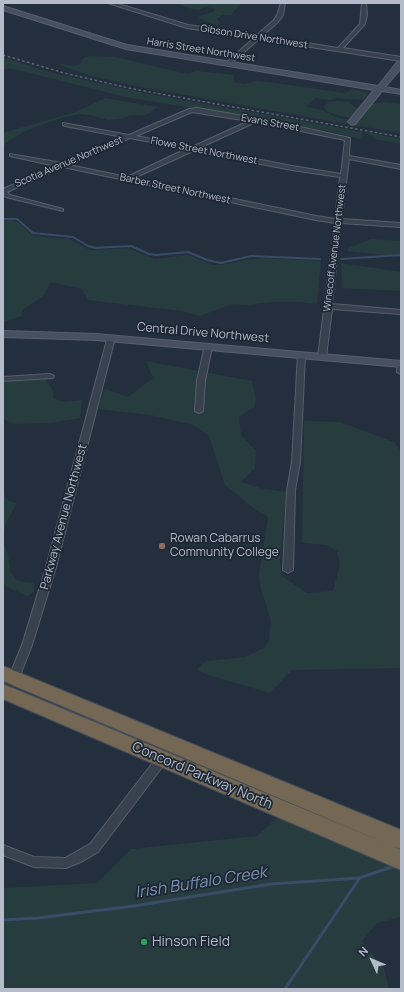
<!DOCTYPE html>
<style>
body{margin:0}
#map{position:relative;width:404px;height:992px;overflow:hidden;background:#242f3e;font-family:Manrope,sans-serif}
canvas{display:block}
.frame{position:absolute;inset:0;border:4px solid #b4bcc9;pointer-events:none}
.north{position:absolute;left:352px;top:940px;width:40px;height:40px;-webkit-text-stroke:3px #1d2633;paint-order:stroke;rotate:314deg;font-size:11px;font-weight:700;line-height:16px;text-align:center;color:#b4bcc9}
.north::after{content:'';display:block;margin:auto;width:14px;height:18px;background:#b4bcc9;clip-path:polygon(50% 0,100% 100%,50% 72%,0 100%)}
</style>
<div id="map">
<canvas width="404" height="992"></canvas>
<div class="frame"></div>
<div class="north">N</div>
</div>
<script>
const g = document.querySelector('canvas').getContext('2d');
g.lineJoin = 'round';
function fillPath(path, color) {
  g.fillStyle = color;
  g.fill(path, 'evenodd');
}
function toPath(rows) {
  const path = new Path2D();
  for (const r of rows) {
    path.moveTo(r[0], r[1]);
    for (let i = 2; i < r.length; i += 2) path.lineTo(r[i], r[i + 1]);
  }
  return path;
}
function stroke(path, color, width, dash) {
  g.strokeStyle = color;
  g.lineWidth = width;
  g.lineCap = dash ? 'butt' : 'round';
  g.setLineDash(dash || []);
  g.stroke(path);
}
function label(font, color, halo, rows, align = 'center') {
  g.font = font + ' Manrope,sans-serif';
  g.lineWidth = 3.5;
  g.setLineDash([]);
  g.textBaseline = 'middle';
  g.strokeStyle = halo;
  g.fillStyle = color;
  for (const [text, x, y, turn = 0] of rows) {
    g.save();
    g.translate(x, y);
    g.rotate((+turn || 0) * Math.PI / 180);
    g.textAlign = isNaN(turn) ? turn : align;
    if (halo) g.strokeText(text, 0, 0);
    g.fillText(text, 0, 0);
    g.restore();
  }
}
fillPath(toPath([
 [177,3,241,3,231,15,222,15,217,19,220,22,217,26,198,17,214,11,215,9,207,7,198,10,192,9],
 [91,56,115,57,188,74,196,71,234,75,234,82,245,84,255,81,269,82,337,92,345,93,352,89,369,93,363,100,337,98,328,100,315,98,306,107,322,110,338,118,349,120,346,124,135,86,91,76,60,65,63,64,74,66,80,64,85,57],
 [3,57,49,72,98,83,160,96,363,132,360,139,327,131,126,97,10,68,3,70],
 [105,98,158,107,146,115,131,115,120,119,108,120,90,115,79,114,64,117,25,131,6,143,3,150,3,134,6,132,76,112],
 [337,101,349,102,357,109,349,118,336,115,327,111,324,107,328,102],
 [383,102,401,104,401,133,354,125,371,104],
 [366,132,401,139,401,144,375,139],
 [11,220,18,222,30,233,35,236,69,239,90,250,128,248,155,259,188,255,213,265,228,264,245,260,265,258,321,261,317,304,299,302,271,302,247,305,232,304,200,316,182,311,88,300,82,289,51,282,44,295,24,309,21,316,3,322,3,267,4,263,3,262,3,221],
 [371,239,401,241,401,257,347,251,349,248],
 [341,263,401,272,401,291,342,288],
 [146,361,252,381,256,399,254,407,239,417,241,435,256,451,255,468,241,482,260,488,286,492,280,560,282,576,307,593,333,591,340,565,337,551,327,545,302,543,304,421,340,422,394,442,401,451,401,668,292,670,270,693,205,674,197,669,206,661,245,657,264,648,269,641,271,621,261,589,259,575,268,517,257,511,225,485,209,436,193,425,150,415,98,409,105,389,128,397,153,378],
 [45,379,53,390,53,398,64,402,82,400,80,418,50,423,14,424,3,419,3,382],
 [3,492,8,501,17,503,8,519,4,531,3,540],
 [3,542,8,554,10,571,17,581,34,583,34,592,27,596,3,585],
 [279,816,401,868,401,917,377,923,362,941,384,969,389,989,3,989,3,888,97,883,131,849,257,836]
]), '#263c3f');
stroke(toPath([
 [3,219,17,219,33,233,73,237,88,246,95,248,131,246,149,254,156,255,188,252,207,260,221,263,251,256,320,259],
 [341,259,401,255]
]), '#394c67', 2);
stroke(toPath([
 [3,920,38,918,134,906,271,884,359,878,401,864],
 [285,989,359,879]
]), '#394c67', 3);
const street = toPath([
 [108,3,115,3,188,25,257,35,274,20,277,15,281,3,285,3,283,15,278,22,262,36,338,48,360,24,362,3,366,3,367,15,365,24,343,48,401,57,401,61,259,39,228,66,225,64,226,63,254,38,187,28,108,3],
 [197,108,273,121,350,138,349,156,401,165,401,169,349,159,342,219,401,223,401,227,341,223,332,304,401,310,401,314,332,309,326,357,322,359,319,359,318,357,335,223,316,220,63,167,7,192,10,195,63,209,63,211,6,197,3,195,3,189,56,166,10,156,10,154,62,163,123,137,65,126,63,125,63,123,129,135,189,109,197,108],
 [192,112,249,121,192,147,136,136,192,112],
 [256,122,345,140,341,174,292,166,199,148,256,122],
 [130,138,186,149,127,177,69,165,130,138],
 [193,151,292,170,340,177,335,219,316,216,134,178,193,151],
 [108,336,114,336,115,338,56,567,32,645,19,678,8,695,4,696,3,685,9,677,22,645,46,567,108,336],
 [205,345,208,345,212,347,205,381,203,411,199,413,195,411,197,381,205,345],
 [298,353,301,353,305,355,300,462,295,490,293,570,288,573,283,570,287,490,292,462,298,353],
 [398,362,401,362,401,374,397,372,398,362],
 [50,374,54,376,53,378,3,381,3,377,50,374],
 [162,755,166,756,168,759,166,762,98,852,83,861,66,868,34,867,3,855,3,845,34,857,65,858,90,844,158,756,162,755]
]);
const secondary = toPath([
 [3,6,127,45,378,86,398,61,401,61,401,68,385,87,401,90,401,94,382,91,355,124,352,125,348,122,374,90,126,49,3,10,3,6],
 [3,331,96,334,401,361,401,367,96,340,3,337,3,331]
]);
const highway = toPath([
 [3,666,401,830,401,849,393,847,401,850,401,870,3,699,3,684,390,845,3,681,3,666]
]);
stroke(street, '#565f6c', 2);
stroke(secondary, '#565f6c', 2);
stroke(highway, '#434c59', 2);
fillPath(street, '#38414e');
fillPath(secondary, '#465061');
fillPath(highway, '#746855');
stroke(toPath([
 [3,55,64,73,133,89,401,137]
]), '#5a6575', 1.5, [2.5, 2.5]);
for (const [x, y, r, color] of [
 [162,546,4,"#8d6e63"],
 [144,942,4,"#2e9e5b"]
]) {
  const dot = new Path2D();
  dot.arc(x, y, r, 0, 2 * Math.PI);
  g.fillStyle = color;
  g.fill(dot);
  stroke(dot, '#1d2633', 1.5);
}
label('10px', '#b4bcc9', '#1d2633', [
 ["Gibson Drive Northwest",254,37,9],
 ["Harris Street Northwest",201,50,9],
 ["Evans Street",270,123,10],
 ["Flowe Street Northwest",204,151,11],
 ["Scotia Avenue Northwest",69,162,-23],
 ["Barber Street Northwest",175,189,12],
 ["Winecoff Avenue Northwest",335,248,-83]
]);
label('12px', '#b4bcc9', '#1d2633', [
 ["Central Drive Northwest",203,333,5],
 ["Parkway Avenue Northwest",64,517,-75]
]);
label('12px', '#b4bcc9', '#1d2633', [
 ["Rowan Cabarrus",170,539],
 ["Community College",170,553]
], 'left');
label('14px', '#b4bcc9', '#1d2633', [
 ["Concord Parkway North",202,776,23]
]);
label('14px', '#b4bcc9', '#1d2633', [
 ["Hinson Field",152,942]
], 'left');
label('italic 16px', '#7c92b1', '#1d2633', [
 ["Irish Buffalo Creek",201,883,-9]
]);
</script>
